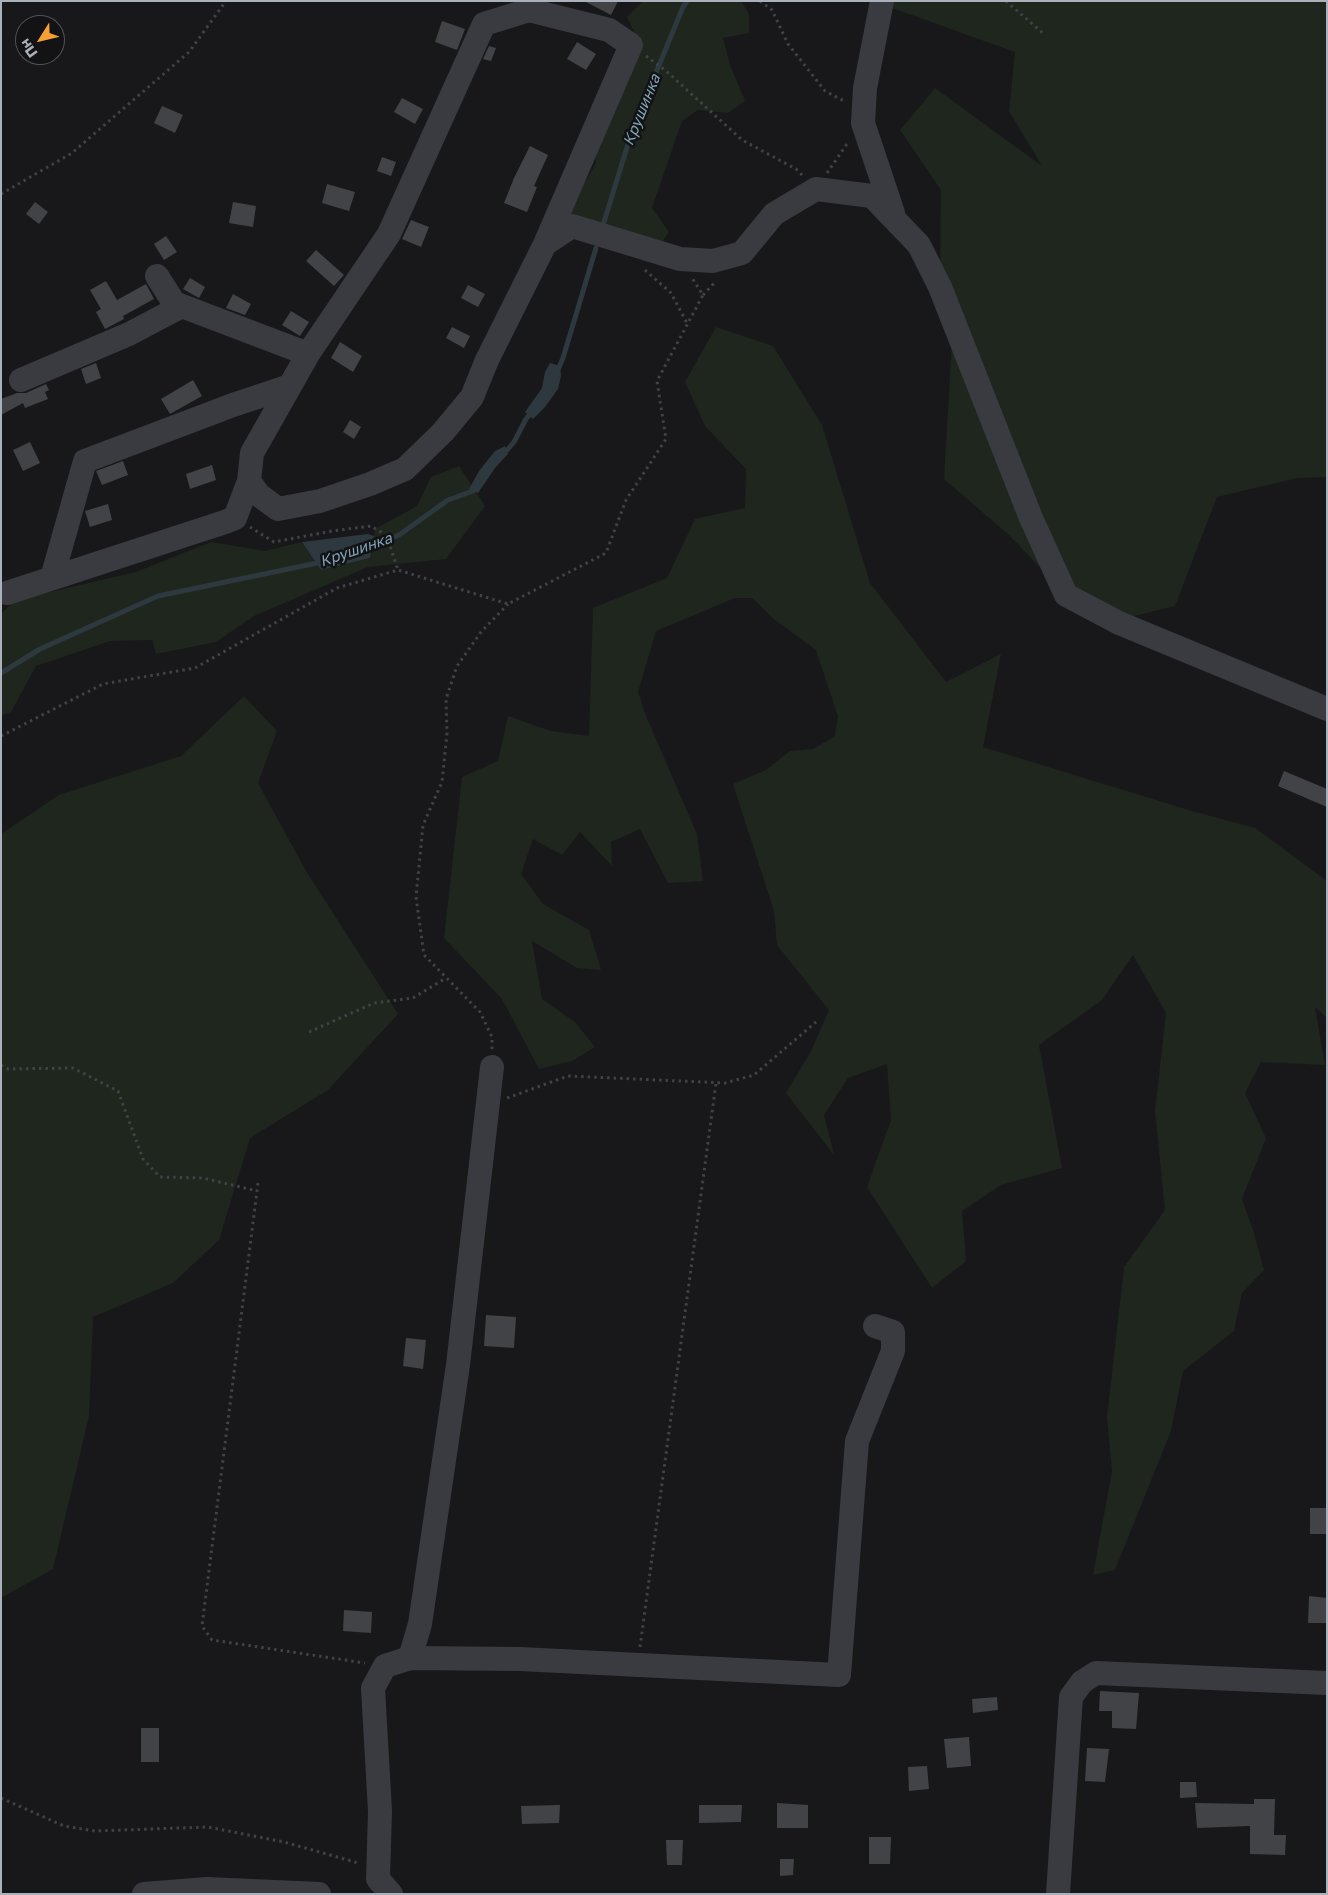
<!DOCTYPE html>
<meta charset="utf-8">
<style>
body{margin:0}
#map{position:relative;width:1328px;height:1895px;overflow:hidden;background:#18181a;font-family:"Golos Text",sans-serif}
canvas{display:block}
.frame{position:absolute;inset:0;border:2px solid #aab1ba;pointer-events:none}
.north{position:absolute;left:15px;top:15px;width:50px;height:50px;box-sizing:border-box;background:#131315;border:1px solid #4f5257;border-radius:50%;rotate:234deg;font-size:14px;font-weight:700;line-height:20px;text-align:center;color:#aab1ba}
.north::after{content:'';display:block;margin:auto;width:18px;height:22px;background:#f79f33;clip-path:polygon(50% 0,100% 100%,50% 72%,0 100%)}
</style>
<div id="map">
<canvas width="1328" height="1895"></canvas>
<div class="frame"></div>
<div class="north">Пн</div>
</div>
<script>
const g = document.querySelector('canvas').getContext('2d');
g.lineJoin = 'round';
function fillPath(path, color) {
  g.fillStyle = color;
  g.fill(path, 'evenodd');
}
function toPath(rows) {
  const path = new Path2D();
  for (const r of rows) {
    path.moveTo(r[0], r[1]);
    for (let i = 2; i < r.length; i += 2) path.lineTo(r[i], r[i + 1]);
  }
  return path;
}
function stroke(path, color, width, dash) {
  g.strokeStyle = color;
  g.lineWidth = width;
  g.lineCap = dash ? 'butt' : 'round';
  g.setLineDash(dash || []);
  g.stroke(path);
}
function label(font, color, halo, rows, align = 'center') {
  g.font = font + ' "Golos Text",sans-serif';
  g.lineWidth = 5;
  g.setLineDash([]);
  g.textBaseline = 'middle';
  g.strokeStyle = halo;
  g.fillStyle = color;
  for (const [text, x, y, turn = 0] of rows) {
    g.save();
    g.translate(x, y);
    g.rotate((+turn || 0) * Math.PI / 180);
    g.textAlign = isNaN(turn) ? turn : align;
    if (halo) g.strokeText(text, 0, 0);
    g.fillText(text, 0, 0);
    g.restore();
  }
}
fillPath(toPath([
 [643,1,741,1,749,14,749,33,723,38,730,65,745,101,728,113,698,110,682,121,652,208,669,232,662,242,565,215,560,202,586,181,596,163,593,138,640,45,627,17],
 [882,1,1327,1,1327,477,1297,478,1217,497,1175,606,1114,621,1066,595,1010,536,944,479,952,341,940,287,941,190,900,130,935,88,1042,166,1009,111,1015,52,881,4],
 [716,327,773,346,822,425,870,583,946,682,1001,654,983,747,1192,811,1255,828,1327,881,1327,1018,1315,1007,1325,1065,1261,1062,1245,1093,1266,1138,1242,1199,1254,1233,1264,1270,1242,1293,1234,1331,1183,1371,1171,1431,1115,1570,1093,1575,1112,1471,1107,1417,1124,1267,1165,1210,1155,1111,1166,1013,1133,955,1102,1000,1039,1045,1062,1168,1001,1185,962,1211,966,1261,932,1288,867,1187,891,1120,887,1064,848,1078,824,1115,834,1155,786,1093,811,1051,829,1010,777,945,774,911,733,784,766,770,790,751,813,749,835,736,838,716,816,650,775,620,752,598,735,598,656,631,638,692,646,716,697,834,703,881,668,883,640,829,611,842,612,866,580,832,562,855,533,839,521,874,543,904,589,930,601,970,577,968,532,941,542,999,575,1022,595,1047,572,1061,539,1069,502,999,444,938,462,777,498,761,508,716,551,731,589,736,593,608,667,578,695,519,745,508,746,469,705,426,685,382],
 [459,466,485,506,446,559,368,567,254,616,216,642,156,654,152,640,110,641,36,666,11,712,1,716,1,614,15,600,136,572,211,542,265,551,302,542,321,570,370,558,375,529,417,506,431,477],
 [244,696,277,731,258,783,306,871,398,1014,328,1090,250,1138,219,1240,173,1283,93,1317,89,1416,53,1569,1,1598,1,834,59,795,181,756]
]), '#1e261e');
fillPath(toPath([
 [550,363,560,366,561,376,558,389,545,407,533,419,525,412,542,388,545,372],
 [505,446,508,454,495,468,478,493,469,489,479,471,495,451],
 [368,534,374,536,370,558,321,570,302,542]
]), '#2d393f');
stroke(toPath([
 [604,222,632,131,683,7,687,1],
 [557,372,563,358,596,248],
 [503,455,514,442,526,419,533,410],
 [368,547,399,535,448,500,473,491,477,486],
 [1,673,40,649,158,596,322,562]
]), '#2d393f', 5);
fillPath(toPath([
 [584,1,618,1,611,15],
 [442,21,465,29,457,50,435,42],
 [577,42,596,54,586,70,567,59],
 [489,46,496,48,491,61,483,59],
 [402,98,423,109,415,124,394,112],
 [162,106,183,115,175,133,154,123],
 [530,146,548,155,534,186,537,187,527,212,504,203,514,178],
 [382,157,396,162,391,176,377,171],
 [327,184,355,192,349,211,322,203],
 [35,202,48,212,39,224,26,214],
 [233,202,256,206,253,227,229,223],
 [411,220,429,227,421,247,402,239],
 [166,236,177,252,164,260,154,244],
 [316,250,344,275,334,286,306,261],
 [190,278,205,287,199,298,183,289],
 [106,281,117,300,146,284,154,299,123,316,124,319,105,329,96,312,101,309,90,290],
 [468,285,485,294,478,307,461,298],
 [233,294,251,304,245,315,226,308],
 [291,311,309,322,300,336,282,325],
 [452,327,470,336,464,348,446,338],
 [340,342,362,356,353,372,331,358],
 [96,363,101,378,86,384,81,369],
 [193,380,202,396,170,414,161,399],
 [46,384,49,390,45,392,48,399,25,408,23,403,1,415,1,399,17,393,26,393],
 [350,420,361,427,354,439,343,432],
 [30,442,40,463,23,471,13,450],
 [123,461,128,475,102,485,96,471],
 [212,465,216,480,190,489,186,474],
 [108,504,112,520,90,527,85,511],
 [1284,771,1327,789,1327,807,1278,786],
 [486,1315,516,1317,514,1348,484,1346],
 [406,1338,426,1340,423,1369,403,1366],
 [1310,1508,1327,1508,1327,1534,1310,1534],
 [1309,1596,1327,1598,1327,1623,1308,1623],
 [344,1610,372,1612,371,1633,343,1631],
 [1100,1691,1139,1693,1136,1729,1112,1728,1112,1711,1099,1711],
 [997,1697,998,1710,973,1713,972,1699],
 [141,1728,159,1728,159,1762,141,1762],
 [969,1737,971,1766,947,1768,944,1739],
 [1087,1748,1109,1749,1105,1782,1085,1781],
 [927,1766,929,1789,909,1791,908,1767],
 [1180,1782,1196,1782,1197,1797,1180,1798],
 [1254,1799,1275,1799,1274,1835,1286,1835,1285,1855,1250,1854,1250,1826,1197,1828,1195,1803,1254,1804],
 [777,1803,808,1805,808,1828,777,1828],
 [560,1805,559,1823,522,1824,521,1806],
 [699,1805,742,1805,741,1822,699,1823],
 [869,1837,891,1837,890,1864,869,1864],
 [666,1840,683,1840,682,1865,667,1865],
 [780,1859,794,1859,793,1875,780,1876]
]), '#424347');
stroke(toPath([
 [760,1,772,10,788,44,825,91,844,101],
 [1006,1,1045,35],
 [646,56,665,70,742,140,796,169,803,176],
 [827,173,849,141],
 [1,194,72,153,189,52,226,1],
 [645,270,671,293,687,323],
 [703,295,716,281],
 [250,527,274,542,332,531,371,526,381,532,390,546,398,570],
 [1,736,103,684,195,668,337,588,398,570,508,604,606,553,626,500,666,439,657,381,703,295,692,278],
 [309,1032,374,1003,413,998,446,978],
 [492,1049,492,1037,480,1012,424,955,416,897,423,825,442,782,447,733,446,699,457,666,481,632,508,604],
 [1,1065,8,1069,73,1068,118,1091,143,1159,160,1177,203,1178,257,1191],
 [507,1098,568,1076,725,1083,754,1075,816,1022],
 [258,1183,202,1626,212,1640,365,1663],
 [640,1647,716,1083],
 [1,1798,64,1826,95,1831,208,1827,284,1842,355,1862,359,1866]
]), '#3f4247', 3, [2.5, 4]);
stroke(toPath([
 [882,1,865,88,863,123,893,213],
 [157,276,174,303,308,354],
 [21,380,129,334,182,306],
 [249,481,252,453,290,386,308,354,389,234,484,24,529,10,609,30,631,45,545,244],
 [52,578,85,461,233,405,290,386],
 [7,593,225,522,235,518,249,481,259,495,278,509,320,501,370,484,405,469,443,432,472,397,487,360,545,244,572,226,680,259,713,261,742,253,774,214,816,189,872,196,919,245,940,287,1031,518,1066,595,1119,623,1327,709],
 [410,1658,520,1659,839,1675,857,1441,893,1351,893,1332,875,1326],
 [144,1894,207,1889,319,1894],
 [391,1894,378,1879,380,1811,373,1688,385,1666,410,1658,420,1624,458,1365,492,1067],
 [1058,1894,1071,1697,1082,1682,1096,1673,1327,1683]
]), '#393b40', 24);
label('italic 15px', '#80a3b6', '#131315', [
 ["Крушинка",642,110,-68],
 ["Крушинка",356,550,-19]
]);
</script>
